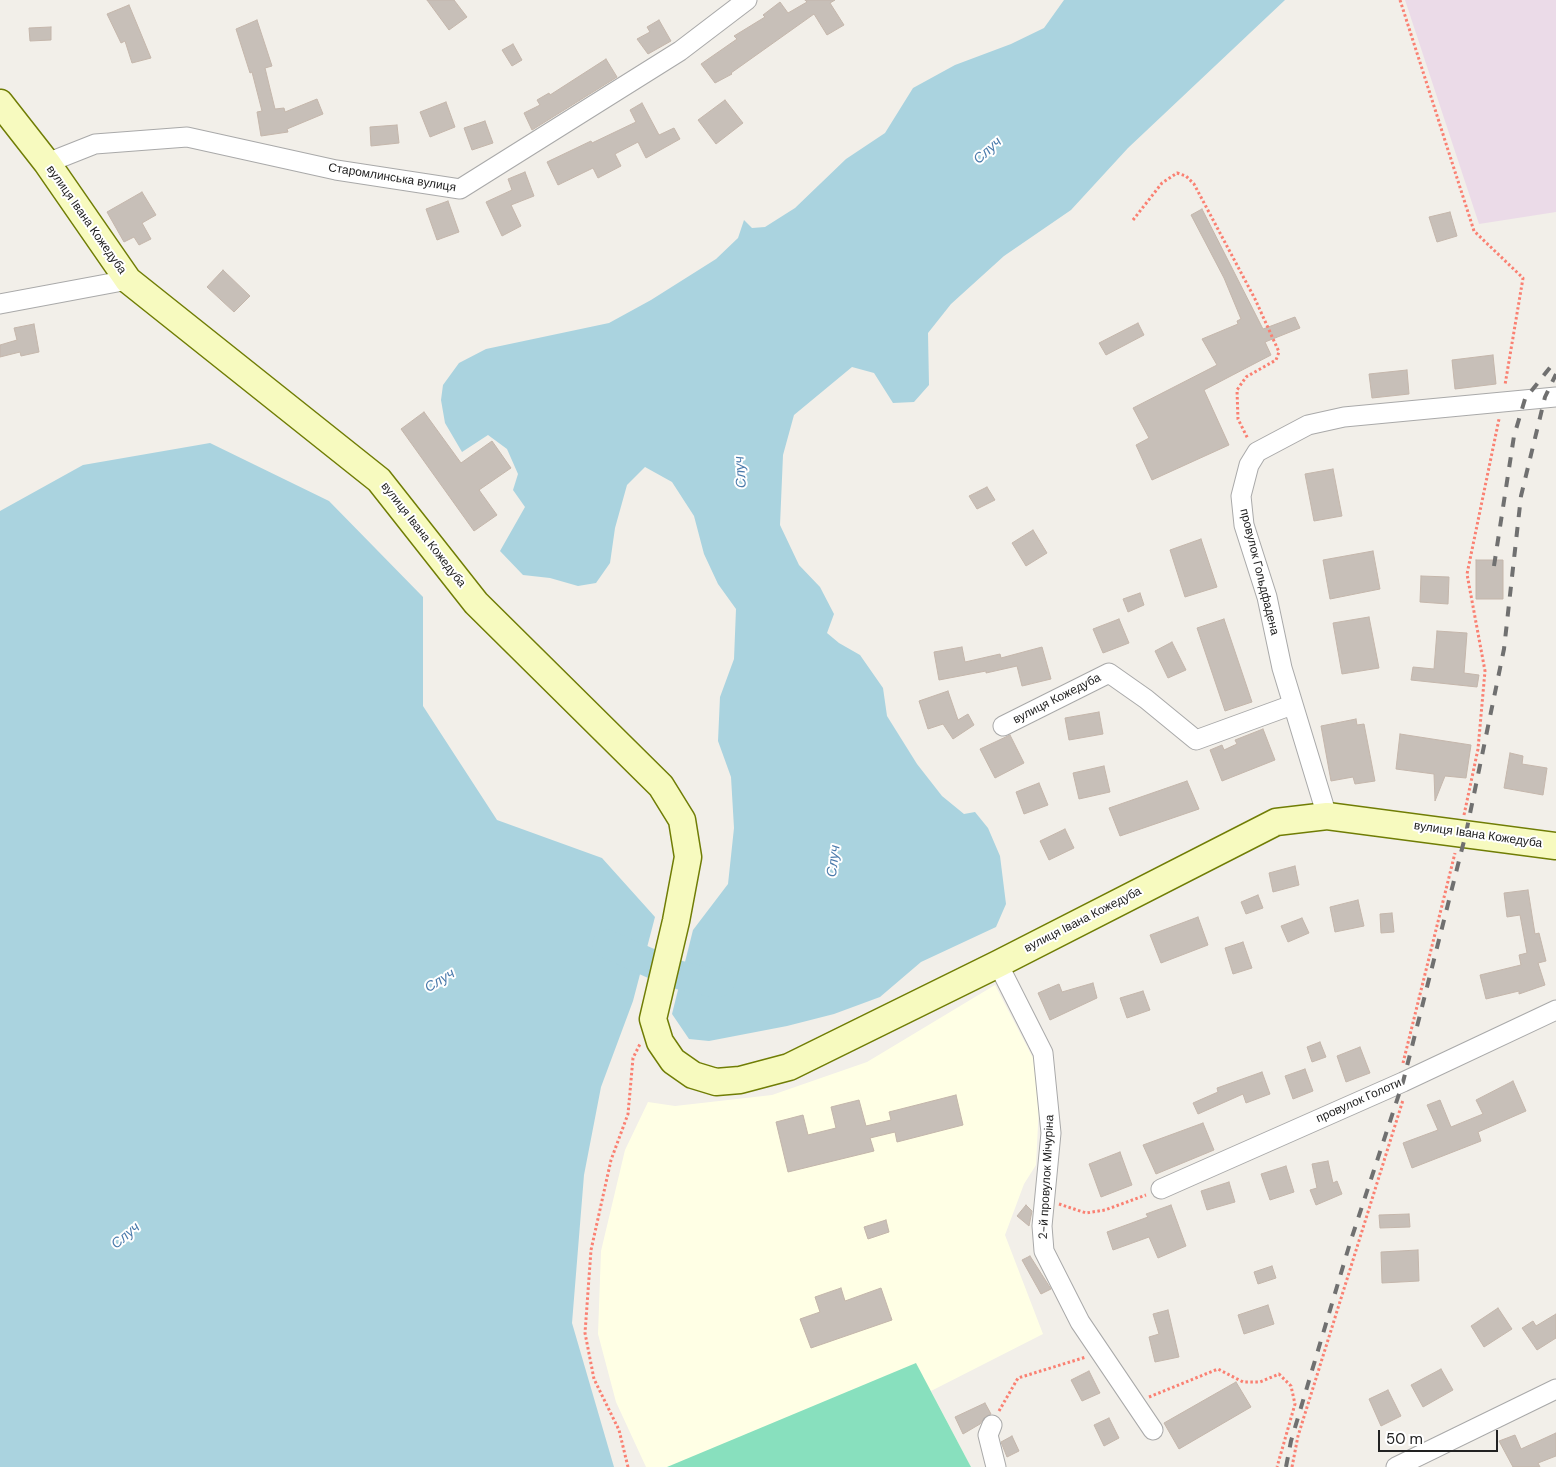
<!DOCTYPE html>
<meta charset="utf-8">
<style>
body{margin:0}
#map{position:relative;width:1556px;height:1467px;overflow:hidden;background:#f2efe9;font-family:"DM Sans",sans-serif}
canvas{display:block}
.scale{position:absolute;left:1378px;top:1430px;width:120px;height:22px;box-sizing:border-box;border:2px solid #222;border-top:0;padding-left:6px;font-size:15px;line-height:18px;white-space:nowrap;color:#222;-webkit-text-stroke:4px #fff;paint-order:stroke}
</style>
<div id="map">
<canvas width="1556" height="1467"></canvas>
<div class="scale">50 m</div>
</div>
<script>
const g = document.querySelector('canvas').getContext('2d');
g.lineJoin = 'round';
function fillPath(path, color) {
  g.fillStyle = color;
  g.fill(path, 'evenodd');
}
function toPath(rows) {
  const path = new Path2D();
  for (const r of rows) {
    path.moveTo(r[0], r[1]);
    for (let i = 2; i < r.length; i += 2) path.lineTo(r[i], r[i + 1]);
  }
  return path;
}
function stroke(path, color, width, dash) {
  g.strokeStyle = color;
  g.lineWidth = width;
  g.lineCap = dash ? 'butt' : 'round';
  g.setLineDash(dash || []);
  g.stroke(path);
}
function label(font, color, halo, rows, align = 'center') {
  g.font = font + ' "DM Sans",sans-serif';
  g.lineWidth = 4;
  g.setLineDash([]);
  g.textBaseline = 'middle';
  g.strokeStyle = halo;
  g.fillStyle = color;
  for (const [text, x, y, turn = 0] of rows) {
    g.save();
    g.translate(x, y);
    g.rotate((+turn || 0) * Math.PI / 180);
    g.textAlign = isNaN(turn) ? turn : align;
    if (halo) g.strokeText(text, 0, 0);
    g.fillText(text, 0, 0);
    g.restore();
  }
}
fillPath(toPath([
 [1405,0,1556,0,1556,212,1479,224]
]), '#ebdbe8');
fillPath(toPath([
 [995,985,1033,1058,1039,1105,1036,1165,1024,1184,1005,1235,1043,1334,931,1391,971,1467,646,1467,616,1402,598,1334,601,1251,625,1150,648,1102,675,1106,772,1095,867,1062]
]), '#ffffe5');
fillPath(toPath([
 [916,1363,971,1467,667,1467]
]), '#88e0be');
fillPath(toPath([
 [1064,0,1285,0,1128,148,1071,210,1004,256,951,304,928,333,929,385,914,402,893,403,874,373,852,367,794,415,783,455,780,525,799,565,820,587,834,614,827,633,839,643,860,655,883,688,887,716,917,764,942,796,964,814,975,812,988,828,1000,856,1006,904,996,927,921,962,880,997,834,1014,787,1026,709,1041,689,1039,672,1014,693,930,728,884,734,828,731,777,718,741,720,697,734,659,736,609,718,584,704,554,694,516,672,482,645,467,627,485,615,528,610,563,596,583,578,586,550,578,523,575,500,551,525,507,513,490,518,474,507,449,488,435,462,452,445,423,441,400,443,385,459,363,486,349,609,323,651,300,716,259,738,238,744,220,752,228,765,227,795,208,846,159,885,133,913,88,955,65,1011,44,1044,28],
 [210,443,329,501,423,597,423,706,497,820,602,858,655,917,633,1001,601,1087,584,1175,572,1323,614,1467,0,1467,0,511,83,465]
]), '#aad3df');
stroke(toPath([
 [607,944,675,974,709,982,720,982]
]), '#aad3df', 29);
const building = toPath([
 [427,0,454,0,467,17,449,30,427,0],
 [805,0,835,0,830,3,844,25,827,35,814,14,731,73,732,74,715,83,701,64,737,39,734,36,765,17,763,15,780,2,788,13,807,2,805,0],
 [129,5,151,58,132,63,125,41,121,43,107,14,129,5],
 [257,20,272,66,265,68,275,109,284,108,285,112,317,99,323,114,287,129,288,132,261,136,257,112,262,111,252,72,250,73,236,29,257,20],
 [659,20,671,41,648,54,637,39,650,32,647,27,659,20],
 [51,27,51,40,30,41,29,28,51,27],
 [513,44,522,60,512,66,502,50,513,44],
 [606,59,617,77,532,130,524,113,540,105,537,100,549,93,550,95,606,59],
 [725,100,743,123,716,144,698,120,725,100],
 [446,102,455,127,430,137,420,112,446,102],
 [642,103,659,135,674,128,680,139,646,158,638,142,615,154,621,166,598,178,593,168,558,185,547,162,591,141,592,143,636,122,630,110,642,103],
 [485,121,493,143,472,150,464,128,485,121],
 [397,125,399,143,371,146,370,127,397,125],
 [525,172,534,196,511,205,521,226,502,236,486,202,512,190,508,179,525,172],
 [142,192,156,215,142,223,151,239,139,245,134,237,124,242,107,212,142,192],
 [448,201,459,232,437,240,426,209,448,201],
 [1202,209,1263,329,1295,317,1300,328,1265,342,1271,355,1204,390,1229,445,1152,480,1136,445,1149,438,1133,408,1217,365,1202,339,1238,324,1237,321,1241,319,1224,278,1191,215,1202,209],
 [1450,212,1457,236,1437,242,1429,217,1450,212],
 [223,270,250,296,234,312,207,287,223,270],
 [1138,323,1144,335,1106,355,1099,343,1138,323],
 [34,324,39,352,21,356,20,352,0,357,0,345,17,340,14,328,34,324],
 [1493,355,1496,384,1455,389,1452,360,1493,355],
 [1407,370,1409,394,1372,398,1369,374,1407,370],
 [424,412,461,463,492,441,511,468,479,490,497,515,474,531,401,429,424,412],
 [1333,469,1342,516,1314,521,1305,474,1333,469],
 [987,487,995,500,977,509,969,496,987,487],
 [1033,530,1047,553,1026,566,1012,543,1033,530],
 [1201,539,1217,587,1185,597,1170,550,1201,539],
 [1373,551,1380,589,1330,599,1323,560,1373,551],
 [1476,560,1503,560,1503,599,1476,599,1476,560],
 [1421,576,1449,577,1448,604,1420,602,1421,576],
 [1140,593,1144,605,1128,612,1123,599,1140,593],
 [1369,617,1379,668,1342,674,1333,623,1369,617],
 [1119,619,1129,643,1103,653,1093,629,1119,619],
 [1224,619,1252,702,1225,711,1197,628,1224,619],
 [1437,631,1467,633,1464,673,1479,675,1477,687,1411,680,1413,667,1434,669,1437,631],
 [1172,642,1186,670,1168,678,1155,651,1172,642],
 [962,647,965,662,1000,654,1001,658,1042,647,1051,679,1022,686,1017,666,986,673,986,671,939,680,934,652,962,647],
 [948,691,958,720,968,714,974,725,953,739,943,724,928,729,919,701,948,691],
 [1099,712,1103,734,1069,740,1065,718,1099,712],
 [1356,719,1357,725,1364,724,1375,781,1355,784,1353,777,1331,781,1321,726,1356,719],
 [1263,729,1275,760,1222,781,1210,750,1222,745,1224,750,1237,744,1235,740,1263,729],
 [1400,734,1471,745,1466,778,1445,776,1435,801,1434,774,1396,769,1400,734],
 [1010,735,1024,763,995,778,980,749,1010,735],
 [1510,753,1523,756,1522,764,1547,768,1543,795,1504,788,1510,753],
 [1104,766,1110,792,1079,799,1073,773,1104,766],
 [1187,781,1199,809,1120,836,1109,808,1187,781],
 [1039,783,1048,805,1024,814,1016,792,1039,783],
 [1065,829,1074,848,1049,860,1040,841,1065,829],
 [1295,866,1299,885,1273,892,1269,873,1295,866],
 [1528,890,1535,934,1539,933,1546,961,1538,963,1545,985,1519,994,1519,991,1486,999,1480,975,1521,965,1519,955,1527,953,1520,915,1507,917,1504,893,1528,890],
 [1258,895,1263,908,1246,914,1241,902,1258,895],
 [1358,900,1364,926,1335,932,1330,907,1358,900],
 [1392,913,1394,932,1381,933,1380,914,1392,913],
 [1198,917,1208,945,1161,963,1150,935,1198,917],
 [1302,918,1309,933,1288,942,1281,926,1302,918],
 [1243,942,1252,968,1233,974,1225,948,1243,942],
 [1093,983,1097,998,1050,1020,1038,993,1059,984,1062,992,1093,983],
 [1143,991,1150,1010,1127,1018,1120,998,1143,991],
 [1320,1042,1326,1057,1312,1062,1307,1047,1320,1042],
 [1360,1047,1370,1073,1346,1082,1337,1056,1360,1047],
 [1305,1069,1313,1091,1293,1099,1285,1076,1305,1069],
 [1262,1072,1270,1094,1246,1103,1243,1094,1198,1114,1193,1103,1218,1092,1217,1088,1262,1072],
 [1513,1081,1526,1111,1478,1132,1481,1141,1412,1168,1403,1143,1438,1130,1427,1105,1440,1100,1451,1127,1483,1114,1476,1100,1513,1081],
 [956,1095,963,1125,897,1142,895,1132,870,1138,874,1151,788,1172,776,1122,803,1115,808,1135,836,1128,831,1107,859,1100,866,1126,891,1120,889,1112,956,1095],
 [1203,1123,1214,1150,1156,1174,1143,1145,1203,1123],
 [1120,1152,1132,1185,1101,1197,1089,1164,1120,1152],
 [1328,1161,1333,1183,1337,1181,1342,1194,1316,1205,1310,1190,1317,1188,1312,1164,1328,1161],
 [1286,1166,1294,1192,1270,1200,1261,1174,1286,1166],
 [1229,1182,1235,1202,1207,1210,1201,1191,1229,1182],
 [1026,1205,1032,1211,1029,1226,1017,1216,1026,1205],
 [1171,1205,1186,1246,1158,1258,1149,1237,1113,1250,1107,1232,1148,1217,1146,1214,1171,1205],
 [1409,1214,1410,1227,1380,1228,1379,1215,1409,1214],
 [886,1220,889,1232,868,1239,864,1227,886,1220],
 [1418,1250,1419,1281,1382,1283,1381,1252,1418,1250],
 [1030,1256,1051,1289,1041,1294,1022,1260,1030,1256],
 [1272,1266,1276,1278,1258,1284,1254,1272,1272,1266],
 [841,1288,845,1301,881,1288,892,1320,811,1348,800,1319,820,1312,815,1297,841,1288],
 [1268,1305,1274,1324,1244,1334,1238,1315,1268,1305],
 [1498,1308,1512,1329,1484,1347,1471,1326,1498,1308],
 [1168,1310,1179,1357,1155,1362,1149,1337,1159,1334,1153,1314,1168,1310],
 [1556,1314,1556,1338,1537,1350,1522,1328,1533,1321,1536,1326,1556,1314],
 [1441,1369,1453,1390,1423,1407,1411,1385,1441,1369],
 [1089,1371,1100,1393,1082,1401,1071,1380,1089,1371],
 [1236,1382,1251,1407,1179,1449,1164,1423,1236,1382],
 [1388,1390,1401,1416,1381,1426,1369,1399,1388,1390],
 [985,1403,991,1414,985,1417,980,1424,963,1434,955,1417,985,1403],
 [1109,1418,1119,1438,1104,1446,1094,1425,1109,1418],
 [1556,1433,1556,1456,1538,1463,1540,1467,1513,1467,1499,1441,1515,1435,1521,1449,1556,1433],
 [1012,1436,1019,1451,1007,1457,1001,1442,1012,1436]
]);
fillPath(building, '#c7bfb8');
stroke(building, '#c4b6ab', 1);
const street = toPath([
 [47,163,95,144,187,137,336,170,460,189,680,51,747,0],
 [0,304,128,280],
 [1003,726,1109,673,1146,699,1196,740,1292,705],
 [1327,816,1282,668,1267,597,1244,525,1241,496,1249,465,1257,452,1308,425,1344,417,1556,397],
 [998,964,1043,1053,1051,1133,1042,1226,1044,1251,1080,1322,1153,1430],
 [1161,1189,1403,1082,1556,1010],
 [992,1425,988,1435,996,1467],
 [1396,1467,1556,1389]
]);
const secondary = toPath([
 [0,103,47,163,128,280,379,480,476,603,661,786,682,820,688,857,676,921,653,1019,660,1042,673,1061,693,1075,716,1082,740,1080,789,1067,998,964,1276,822,1327,816,1556,846]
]);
stroke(street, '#a9a9a9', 21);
stroke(secondary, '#707d05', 29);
stroke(toPath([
 [1400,0,1474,231,1523,278,1505,385],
 [1133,220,1162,183,1177,173,1186,176,1194,184,1255,299,1279,352,1276,360,1246,377,1237,390,1238,419,1248,439],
 [1464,815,1478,749,1485,671,1467,574,1499,419],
 [1403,1063,1455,853],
 [1059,1204,1086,1213,1105,1210,1146,1195],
 [1149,1397,1218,1369,1243,1382,1260,1382,1279,1374,1291,1386,1295,1404,1277,1467],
 [999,1411,1018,1378,1086,1357],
 [628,1467,619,1430,594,1379,585,1333,591,1250,611,1160,628,1114,633,1058,640,1044],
 [1292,1467,1298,1436,1403,1100]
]), '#fa8072', 3, [2.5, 2.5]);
stroke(street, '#fff', 19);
stroke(secondary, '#f7fabf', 26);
stroke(toPath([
 [1494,566,1514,436,1525,399,1556,360],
 [1286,1467,1291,1441,1350,1243,1403,1082,1466,833,1504,649,1521,496,1545,397,1556,374]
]), '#707070', 4, [10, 10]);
label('12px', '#222', '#fff', [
 ["Старомлинська вулиця",392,178,9],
 ["вулиця Івана Кожедуба",86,220,55],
 ["вулиця Івана Кожедуба",423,535,52],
 ["провулок Гольдфадена",1259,572,76],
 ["вулиця Кожедуба",1057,699,-27],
 ["вулиця Івана Кожедуба",1478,835,8],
 ["вулиця Івана Кожедуба",1083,920,-27],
 ["провулок Голоти",1359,1101,-24],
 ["2-й провулок Мічуріна",1047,1177,-87]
]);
label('italic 14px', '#4a7aab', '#fff', [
 ["Случ",988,151,-42],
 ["Случ",741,472,-95],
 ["Случ",834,861,-83],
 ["Случ",440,981,-31],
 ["Случ",126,1236,-40]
]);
</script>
